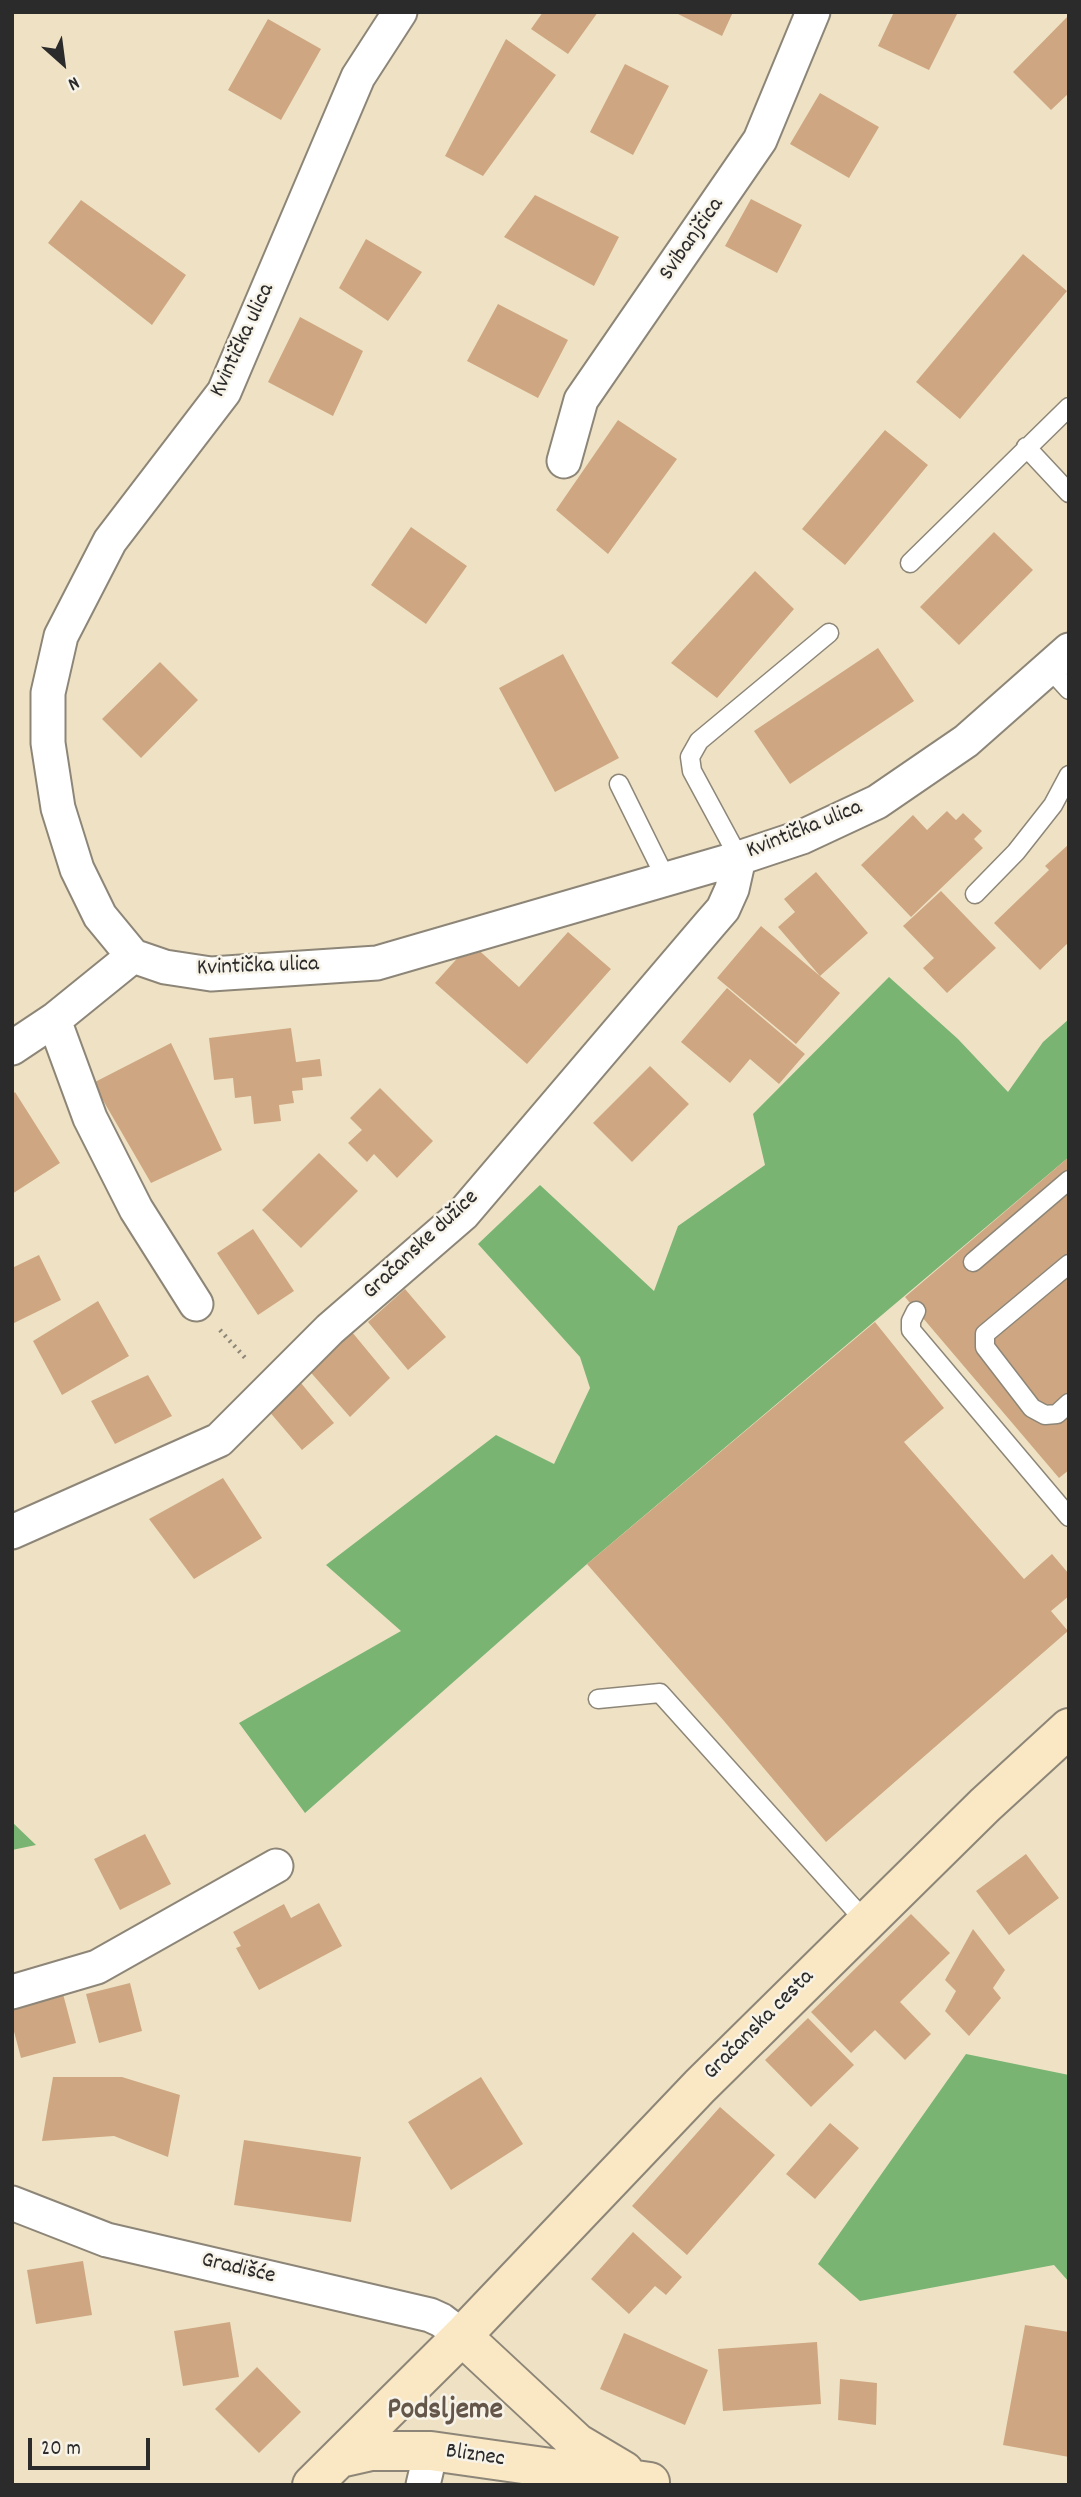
<!DOCTYPE html>
<meta charset="utf-8">
<style>
body{margin:0}
#map{position:relative;width:1081px;height:2497px;overflow:hidden;background:#efe2c4;font-family:Dekko,sans-serif}
canvas{display:block}
.frame{position:absolute;inset:0;border:14px solid #2b2b2b;pointer-events:none}
.north{position:absolute;left:28px;top:28px;width:70px;height:70px;-webkit-text-stroke:5px #f7f3e8;paint-order:stroke;rotate:152deg;font-size:19px;font-weight:700;line-height:28px;text-align:center;color:#2b2b2b}
.north::after{content:'';display:block;margin:auto;width:24px;height:32px;background:#2b2b2b;clip-path:polygon(50% 0,100% 100%,50% 72%,0 100%)}
.scale{position:absolute;left:28px;top:2438px;width:122px;height:32px;box-sizing:border-box;border:4px solid #2b2b2b;border-top:0;padding-left:9px;font-size:21px;line-height:24px;white-space:nowrap;color:#2b2b2b;-webkit-text-stroke:5px #f7f3e8;paint-order:stroke}
</style>
<div id="map">
<canvas width="1081" height="2497"></canvas>
<div class="frame"></div>
<div class="north">N</div>
<div class="scale">20 m</div>
</div>
<script>
const g = document.querySelector('canvas').getContext('2d');
g.lineJoin = 'round';
function fillPath(path, color) {
  g.fillStyle = color;
  g.fill(path, 'evenodd');
}
function toPath(rows) {
  const path = new Path2D();
  for (const r of rows) {
    path.moveTo(r[0], r[1]);
    for (let i = 2; i < r.length; i += 2) path.lineTo(r[i], r[i + 1]);
  }
  return path;
}
function stroke(path, color, width, dash) {
  g.strokeStyle = color;
  g.lineWidth = width;
  g.lineCap = dash ? 'butt' : 'round';
  g.setLineDash(dash || []);
  g.stroke(path);
}
function label(font, color, halo, rows, align = 'center') {
  g.font = font + ' Dekko,sans-serif';
  g.lineWidth = 5;
  g.setLineDash([]);
  g.textBaseline = 'middle';
  g.strokeStyle = halo;
  g.fillStyle = color;
  for (const [text, x, y, turn = 0] of rows) {
    g.save();
    g.translate(x, y);
    g.rotate((+turn || 0) * Math.PI / 180);
    g.textAlign = isNaN(turn) ? turn : align;
    if (halo) g.strokeText(text, 0, 0);
    g.fillText(text, 0, 0);
    g.restore();
  }
}
fillPath(toPath([
 [889,977,958,1039,1008,1092,1043,1042,1069,1019,1069,1157,587,1564,305,1813,239,1723,401,1631,326,1565,496,1435,554,1464,590,1388,580,1357,478,1244,540,1185,654,1291,678,1226,765,1165,753,1114],
 [12,1822,36,1845,12,1850],
 [966,2054,1069,2075,1069,2282,1054,2265,860,2301,818,2264]
]), '#79b473');
fillPath(toPath([
 [543,12,598,12,568,54,531,29],
 [674,12,733,12,722,36],
 [894,12,958,12,929,70,878,46],
 [1069,15,1069,93,1051,110,1013,72],
 [268,19,321,49,281,120,228,90],
 [506,39,556,75,483,176,445,156],
 [625,64,669,86,633,155,590,132],
 [820,93,879,127,849,178,790,144],
 [535,195,619,237,594,286,504,237],
 [751,199,802,225,777,273,725,246],
 [81,200,186,275,152,325,48,243],
 [366,239,422,272,388,321,339,288],
 [1023,254,1067,291,960,419,916,382],
 [498,304,568,340,538,398,467,361],
 [300,317,363,351,333,416,268,382],
 [618,420,677,459,608,554,556,510],
 [885,430,928,465,845,565,802,529],
 [411,527,467,566,426,624,371,585],
 [994,532,1033,570,959,645,920,607],
 [755,571,794,609,717,698,671,663],
 [878,648,914,701,790,784,754,731],
 [563,654,619,758,555,792,499,688],
 [160,662,198,700,141,758,102,719],
 [947,811,956,820,963,813,982,831,974,839,983,848,911,917,861,865,913,815,927,830],
 [1069,844,1069,942,1040,970,994,923,1049,870,1045,866],
 [816,872,868,933,820,976,778,927,795,912,784,899],
 [941,891,996,948,947,993,923,968,934,958,903,926],
 [761,926,840,993,796,1044,717,978],
 [568,932,611,969,527,1064,435,983,471,943,519,987],
 [727,988,805,1054,779,1084,750,1059,730,1083,681,1042],
 [291,1028,296,1062,320,1059,322,1076,302,1078,303,1090,292,1091,294,1103,279,1105,281,1121,254,1124,251,1096,235,1098,233,1078,214,1080,209,1038],
 [171,1043,222,1150,151,1183,93,1083],
 [650,1066,689,1104,632,1162,593,1123],
 [380,1088,433,1141,397,1178,374,1154,367,1162,348,1143,362,1130,350,1118],
 [15,1092,60,1163,12,1194,12,1095],
 [319,1153,358,1191,301,1248,262,1210],
 [1069,1157,1069,1470,1059,1478,905,1297],
 [253,1229,294,1291,258,1315,217,1253],
 [39,1255,61,1300,12,1324,12,1268],
 [405,1289,446,1337,408,1370,368,1322],
 [98,1301,129,1356,62,1395,33,1341],
 [875,1322,944,1408,904,1442,1024,1579,1052,1554,1069,1574,1069,1596,1051,1611,1068,1631,826,1842,724,1721,587,1564],
 [352,1332,390,1378,350,1417,306,1367],
 [148,1375,172,1416,115,1444,91,1401],
 [301,1383,334,1423,302,1450,268,1410],
 [223,1478,262,1538,194,1579,149,1519],
 [145,1834,171,1884,120,1910,94,1859],
 [1026,1854,1059,1898,1009,1935,976,1891],
 [319,1903,342,1946,259,1990,236,1948,241,1946,233,1932,284,1904,291,1918],
 [911,1914,950,1953,900,2002,931,2034,905,2060,875,2030,851,2053,811,2012],
 [973,1929,1005,1970,993,1988,1001,1998,969,2036,945,2011,956,1991,945,1980],
 [130,1983,142,2031,99,2043,86,1994],
 [62,1990,76,2043,21,2058,12,2024,12,2004],
 [808,2018,854,2065,811,2107,765,2060],
 [53,2077,122,2077,180,2095,168,2157,114,2136,42,2141],
 [481,2077,523,2144,451,2190,408,2122],
 [720,2107,775,2155,687,2255,632,2206],
 [830,2123,859,2148,815,2199,786,2174],
 [244,2140,361,2157,351,2222,234,2205],
 [633,2232,682,2277,666,2295,655,2286,629,2314,591,2279],
 [83,2261,92,2315,36,2324,27,2270],
 [230,2322,239,2377,183,2386,174,2331],
 [1025,2325,1069,2332,1069,2457,1003,2445],
 [624,2333,708,2370,685,2425,600,2389],
 [817,2342,821,2404,723,2411,718,2349],
 [257,2367,301,2412,259,2453,215,2409],
 [840,2379,877,2383,876,2425,838,2420]
]), '#cea782');
const lane = toPath([
 [1026,447,1069,493],
 [910,563,1069,407],
 [1049,668,1069,690],
 [619,784,666,879],
 [739,858,692,771,690,757,699,741,829,633],
 [975,894,1016,852,1053,805,1069,775],
 [973,1262,1069,1180],
 [1069,1264,985,1334,985,1347,1032,1408,1045,1415,1057,1414,1069,1403],
 [916,1311,911,1321,911,1330,1069,1517],
 [598,1699,660,1693,866,1922]
]);
const street = toPath([
 [400,12,358,77,224,392,110,541,61,636,48,693,48,743,58,808,77,869,100,916,133,956,165,967,211,974,377,963,739,858,802,837,877,802,966,741,1069,650],
 [564,461,581,400,760,140,813,12],
 [54,1020,90,1118,136,1209,196,1304],
 [12,1048,54,1020,133,956],
 [12,1532,219,1440,330,1329,463,1214,710,924,723,909,732,889,739,858],
 [12,1992,97,1967,276,1866],
 [12,2203,107,2240,430,2315,441,2320,462,2336],
 [423,2485,431,2451]
]);
const secondary = toPath([
 [462,2336,577,2443,624,2471],
 [340,2458,371,2451,431,2451,650,2482],
 [312,2485,462,2336,700,2086,985,1805,1069,1728]
]);
stroke(lane, '#8d8678', 21);
stroke(street, '#8d8678', 37);
stroke(secondary, '#8d8678', 42);
stroke(toPath([
 [220,1330,247,1360]
]), '#8d8678', 4.5, [2, 5]);
stroke(lane, '#fff', 18);
stroke(street, '#fff', 33);
stroke(secondary, '#fae7c3', 38);
label('23px', '#2b2b2b', '#f7f3e8', [
 ["Svibanjčica",693,240,-55],
 ["Kvintička ulica",244,341,-65],
 ["Kvintička ulica",805,831,-22],
 ["Kvintička ulica",258,968,-2],
 ["Gračanske dužice",422,1246,-43],
 ["Gračanska cesta",760,2026,-45],
 ["Gradišće",238,2270,13],
 ["Bliznec",475,2457,8]
]);
label('bold 30px', '#645649', '#f7f3e8', [
 ["Podsljeme",445,2413]
]);
</script>
